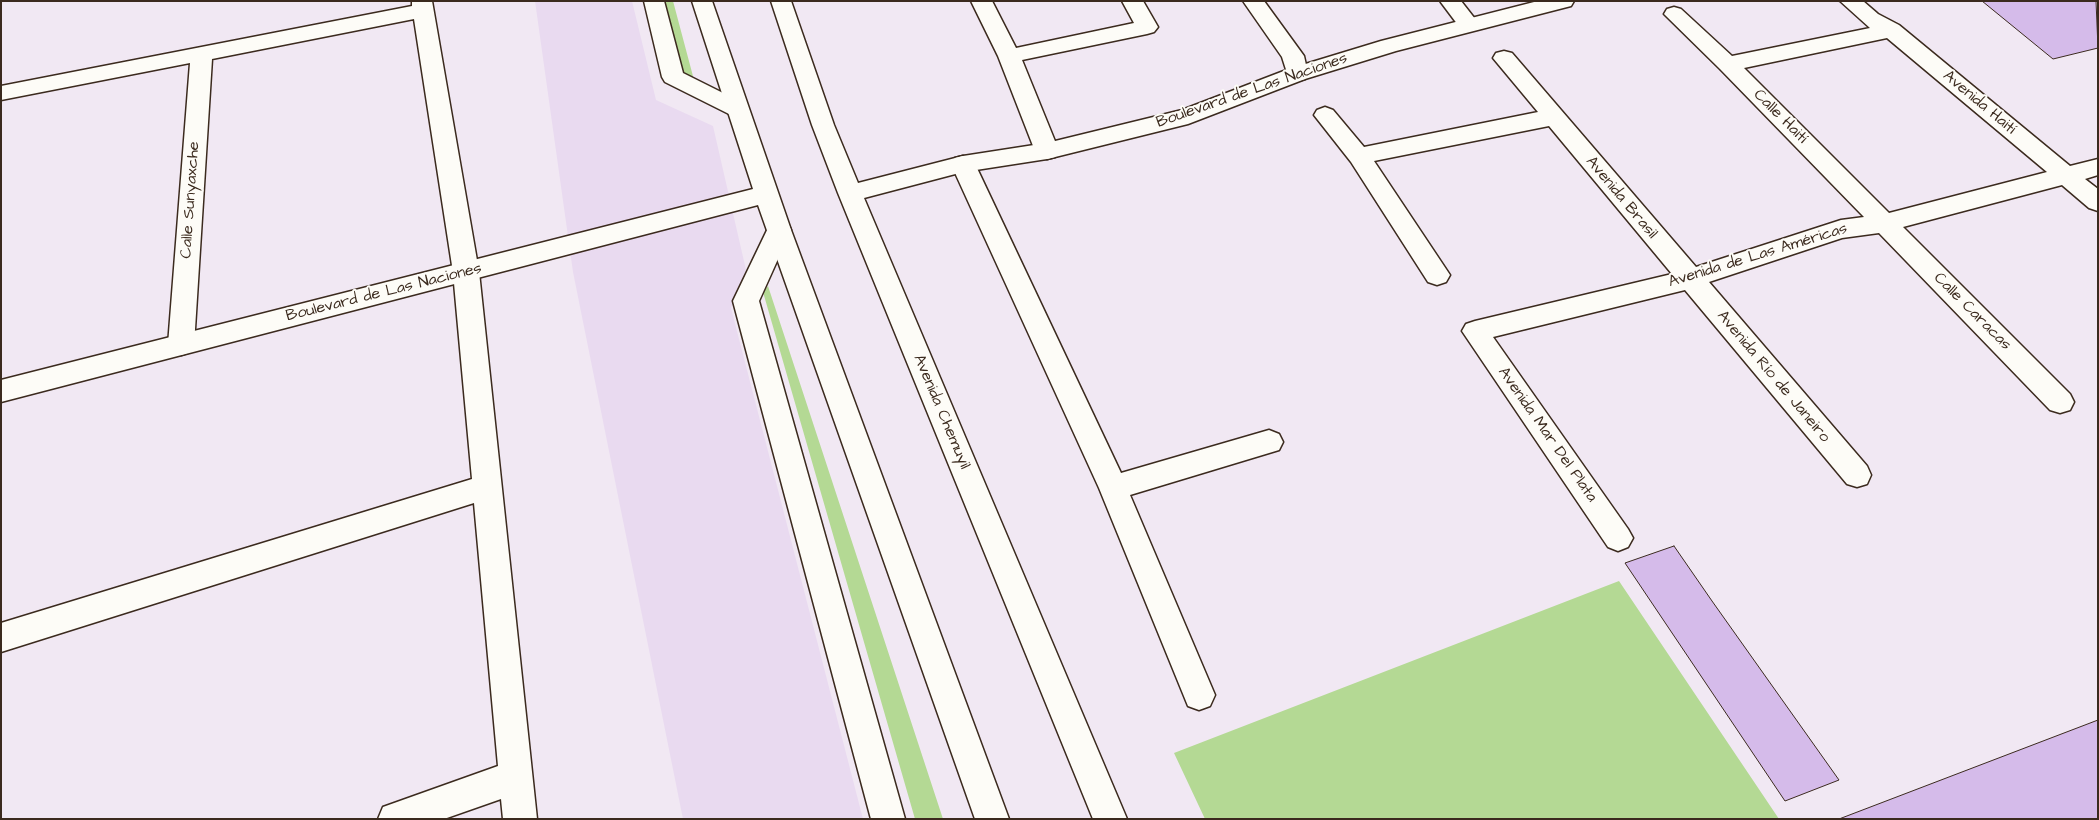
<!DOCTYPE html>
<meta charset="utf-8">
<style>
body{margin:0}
#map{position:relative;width:2099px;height:820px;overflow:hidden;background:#f1e8f3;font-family:"Architects Daughter",sans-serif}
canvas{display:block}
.frame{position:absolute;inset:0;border:2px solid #3b2a1e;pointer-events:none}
</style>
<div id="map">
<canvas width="2099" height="820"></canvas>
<div class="frame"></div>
</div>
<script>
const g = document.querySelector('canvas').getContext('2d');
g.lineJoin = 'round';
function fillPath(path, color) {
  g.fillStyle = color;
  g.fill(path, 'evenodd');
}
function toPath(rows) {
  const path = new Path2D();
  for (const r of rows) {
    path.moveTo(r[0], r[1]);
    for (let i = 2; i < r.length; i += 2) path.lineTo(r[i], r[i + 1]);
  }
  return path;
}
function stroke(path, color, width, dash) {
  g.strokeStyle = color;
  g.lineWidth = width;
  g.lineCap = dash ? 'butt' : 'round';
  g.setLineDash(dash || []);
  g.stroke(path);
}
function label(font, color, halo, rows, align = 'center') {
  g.font = font + ' "Architects Daughter",sans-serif';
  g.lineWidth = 4;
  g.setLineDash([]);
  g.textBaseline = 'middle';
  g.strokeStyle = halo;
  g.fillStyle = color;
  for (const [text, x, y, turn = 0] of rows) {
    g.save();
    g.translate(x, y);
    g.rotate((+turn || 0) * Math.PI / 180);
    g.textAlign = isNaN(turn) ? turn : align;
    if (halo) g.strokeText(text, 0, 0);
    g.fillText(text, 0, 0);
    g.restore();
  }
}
fillPath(toPath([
 [535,1,632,1,656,100,713,126,746,270,731,308,863,819,683,819,573,272]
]), '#e9daf0');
fillPath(toPath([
 [665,1,673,1,694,80,684,74],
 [768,286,943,819,915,819,763,292],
 [1619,581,1779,819,1205,819,1174,753]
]), '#b4d994');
const building = toPath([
 [1982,1,2096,1,2098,48,2053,59,1982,1],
 [1674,546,1712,601,1839,780,1785,801,1625,563,1674,546],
 [2098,720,2098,819,1839,819,2098,720]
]);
fillPath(building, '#d5bbea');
stroke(building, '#3b2a1e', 1);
const street = toPath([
 [412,1,432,1,479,272,537,819,503,819,501,799,444,819,378,819,383,807,498,766,474,503,1,652,1,623,472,479,453,272,414,19,212,59,194,345,190,352,181,355,172,352,168,345,190,63,1,100,1,86,412,6,412,1],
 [644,1,664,1,683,73,745,104,748,109,745,114,737,117,729,114,665,82,662,77,644,1],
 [971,1,992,1,1016,48,1134,23,1122,1,1143,1,1158,27,1154,32,1147,34,1022,60,1059,151,1055,157,1047,159,1039,157,1035,151,998,56,971,1],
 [1243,1,1264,1,1304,56,1308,74,1305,79,1297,81,1289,79,1282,57,1243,1],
 [1440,1,1461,1,1479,24,1475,29,1468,31,1461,29,1440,1],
 [1840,1,1863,1,1878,14,1899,25,2070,166,2098,159,2098,175,2085,179,2098,189,2098,211,2089,208,2062,185,1903,227,2070,394,2074,402,2070,410,2060,413,2050,410,1879,233,1842,238,1709,282,1867,466,1871,475,1867,484,1857,487,1847,484,1685,290,1493,337,1628,529,1633,538,1628,547,1618,551,1608,547,1462,331,1466,324,1475,321,1672,274,1549,126,1374,161,1450,275,1446,282,1437,285,1428,282,1351,162,1314,115,1317,110,1325,107,1333,110,1364,147,1538,112,1493,58,1496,53,1504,51,1512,53,1696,267,1841,220,1864,217,1720,69,1664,14,1667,9,1674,7,1681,9,1732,56,1870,28,1840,1],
 [1887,38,2047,172,1889,213,1744,68,1887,38],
 [963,156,971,158,975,164,1121,473,1269,430,1279,434,1283,442,1279,450,1130,495,1215,695,1210,706,1199,710,1188,706,1099,488,951,164,955,158,963,156],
 [779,221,788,224,791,230,759,301,905,819,871,819,733,301,770,224,779,221]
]);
const secondary = toPath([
 [692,1,712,1,791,230,1009,819,975,819,758,205,1,402,1,380,753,189,692,1],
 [771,1,791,1,834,125,858,183,963,156,1047,143,1182,110,1289,69,1381,41,1538,1,1574,1,1571,6,1396,51,1305,79,1188,124,1047,159,963,172,864,198,1127,819,1093,819,838,193,812,125,771,1]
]);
stroke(street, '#3b2a1e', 3);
stroke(secondary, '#3b2a1e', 3);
fillPath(street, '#fdfcf7');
fillPath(secondary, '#fdfcf7');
label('16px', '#3b2a1e', '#fdfcf7', [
 ["Boulevard de Las Naciones",1252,91,-19],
 ["Avenida Haití",1979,103,40],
 ["Calle Haití",1780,117,45],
 ["Avenida Brasil",1621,198,50],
 ["Calle Sunyaxche",191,200,-86],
 ["Avenida de Las Américas",1758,256,-17],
 ["Boulevard de Las Naciones",384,293,-14],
 ["Calle Caracas",1972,312,45],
 ["Avenida Río de Janeiro",1773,377,50],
 ["Avenida Chemuyil",941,412,67],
 ["Avenida Mar Del Plata",1547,435,55]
]);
</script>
